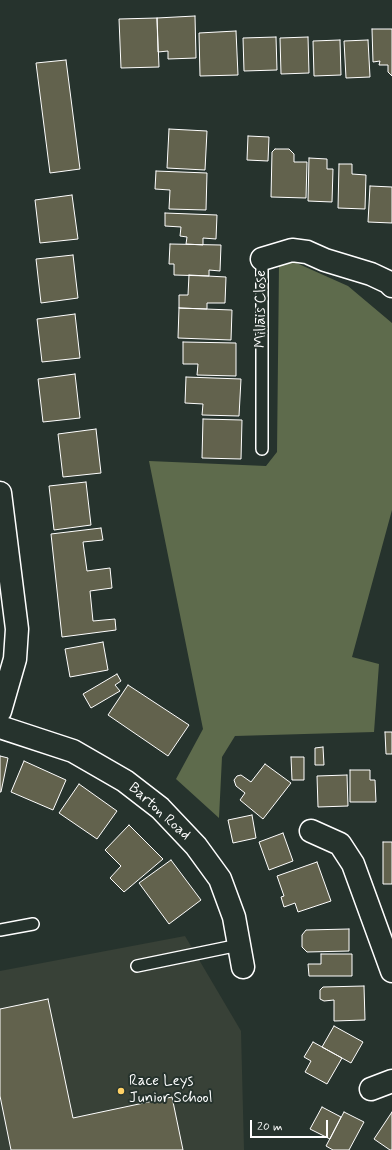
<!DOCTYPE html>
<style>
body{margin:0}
#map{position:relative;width:392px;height:1150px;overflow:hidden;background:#26332d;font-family:Mynerve,sans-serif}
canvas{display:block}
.scale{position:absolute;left:250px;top:1120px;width:78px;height:18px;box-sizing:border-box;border:2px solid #fff;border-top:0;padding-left:5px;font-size:12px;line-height:14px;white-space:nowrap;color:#fff;-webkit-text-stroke:3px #26332d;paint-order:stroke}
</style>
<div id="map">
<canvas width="392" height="1150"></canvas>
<div class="scale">20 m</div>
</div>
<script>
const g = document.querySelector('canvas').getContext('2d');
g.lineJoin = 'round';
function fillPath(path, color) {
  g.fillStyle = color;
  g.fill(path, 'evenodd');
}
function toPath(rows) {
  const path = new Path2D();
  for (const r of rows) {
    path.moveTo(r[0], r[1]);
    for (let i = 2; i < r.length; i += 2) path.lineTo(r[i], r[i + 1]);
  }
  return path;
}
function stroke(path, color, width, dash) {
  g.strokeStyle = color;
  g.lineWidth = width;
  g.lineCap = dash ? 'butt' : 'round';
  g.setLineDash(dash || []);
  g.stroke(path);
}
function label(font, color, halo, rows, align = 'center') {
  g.font = font + ' Mynerve,sans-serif';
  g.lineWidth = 4;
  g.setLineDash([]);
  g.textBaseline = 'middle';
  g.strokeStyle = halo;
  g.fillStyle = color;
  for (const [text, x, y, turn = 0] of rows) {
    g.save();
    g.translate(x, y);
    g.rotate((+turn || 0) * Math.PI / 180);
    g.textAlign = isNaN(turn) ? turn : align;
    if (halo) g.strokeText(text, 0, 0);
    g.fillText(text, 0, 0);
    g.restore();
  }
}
fillPath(toPath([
 [185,936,241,1031,244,1150,0,1150,0,971]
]), '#384137');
fillPath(toPath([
 [292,261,348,286,392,323,392,510,352,657,379,664,374,732,235,736,222,757,219,818,176,779,203,729,149,461,266,466,277,452,279,264]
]), '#5e6b4c');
const building = toPath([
 [195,16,196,58,168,59,168,51,158,52,157,18,195,16],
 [157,18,159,67,121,68,119,19,157,18],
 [372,29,392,29,392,76,388,72,388,65,379,65,380,61,373,62,372,29],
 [236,31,238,75,200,76,199,33,236,31],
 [276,37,277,70,244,71,243,38,276,37],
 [308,37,309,73,281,74,280,38,308,37],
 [340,40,341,75,314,76,313,41,340,40],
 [368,40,370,77,346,78,344,41,368,40],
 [66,60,80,169,50,173,36,63,66,60],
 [169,129,207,131,205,170,167,168,169,129],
 [248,136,269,137,268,161,247,160,248,136],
 [275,149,289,149,294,154,294,162,307,162,306,198,271,197,272,152,275,149],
 [309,158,327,159,327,169,333,169,332,202,308,201,309,158],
 [339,164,352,164,352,174,366,175,365,209,338,208,339,164],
 [156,171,207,173,206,210,169,209,170,190,155,189,156,171],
 [370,186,392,187,392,223,368,222,370,186],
 [72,195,78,239,40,243,35,200,72,195],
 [165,213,217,215,216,239,203,238,203,245,186,244,187,237,180,236,181,227,165,226,165,213],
 [170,244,221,245,220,271,209,270,209,276,174,275,174,264,169,264,170,244],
 [73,255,78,298,41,303,36,259,73,255],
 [189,275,226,277,225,303,207,303,207,309,179,308,179,295,188,295,189,275],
 [179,308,232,310,231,340,178,338,179,308],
 [75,314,80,358,42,362,37,319,75,314],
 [183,342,236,343,236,376,197,375,198,364,183,364,183,342],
 [75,374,80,418,43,422,38,379,75,374],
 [186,377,241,379,239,416,202,415,203,404,185,403,186,377],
 [203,419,242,420,241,459,202,458,203,419],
 [96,429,101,473,63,477,58,434,96,429],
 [86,482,91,525,54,530,49,486,86,482],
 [101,528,103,540,83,542,87,571,110,568,112,588,90,591,93,621,115,619,116,630,62,637,51,534,101,528],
 [103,642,108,670,70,677,65,649,103,642],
 [117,674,121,681,115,685,120,691,91,708,83,694,117,674],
 [128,685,189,725,168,756,108,715,128,685],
 [385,732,392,732,392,754,386,754,385,732],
 [323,747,324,765,315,765,315,748,323,747],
 [0,756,8,758,1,792,0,792,0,756],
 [291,757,304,757,304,780,292,780,291,757],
 [24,761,66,780,53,810,11,792,24,761],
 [265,764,291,783,263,819,240,800,245,793,236,786,234,780,237,776,241,775,251,782,265,764],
 [350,770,370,770,370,780,375,780,376,802,350,802,350,770],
 [347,775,348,806,318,807,317,776,347,775],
 [79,784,117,811,97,839,59,813,79,784],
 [252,815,256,838,233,843,228,820,252,815],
 [129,825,163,859,124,892,110,878,121,866,105,850,129,825],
 [283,833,293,861,269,870,259,842,283,833],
 [383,842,392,842,392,884,383,884,383,842],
 [171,860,201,900,169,924,139,883,171,860],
 [317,862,331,901,298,912,295,903,284,907,281,897,284,896,277,876,317,862],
 [349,929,349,951,307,952,302,947,302,935,306,930,349,929],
 [321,954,352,954,352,976,309,976,308,964,321,964,321,954],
 [364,986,365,1020,334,1021,334,1000,324,1001,320,999,320,990,323,987,364,986],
 [48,999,73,1118,172,1097,183,1150,11,1150,0,1096,0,1009,48,999],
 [334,1026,363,1042,351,1063,322,1047,334,1026],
 [313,1042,342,1058,327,1084,305,1072,311,1061,304,1057,313,1042],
 [322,1107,341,1117,330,1139,310,1129,322,1107],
 [344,1112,364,1122,349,1150,333,1150,326,1146,344,1112],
 [392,1112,392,1150,390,1150,374,1139,392,1112]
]);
fillPath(building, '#62624d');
stroke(building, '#fff', 1);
const service = toPath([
 [262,259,262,449],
 [0,930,33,924],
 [137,966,239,945]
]);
const minor = toPath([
 [262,259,292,250,307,252,325,260,371,274,388,282,392,286],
 [0,493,17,629,15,659,0,711],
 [0,727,73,751,125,781,160,808,196,846,220,879,234,917,243,967],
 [311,831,340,844,353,864,392,971],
 [371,1089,392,1081]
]);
stroke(service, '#fff', 14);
stroke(minor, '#fff', 25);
stroke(service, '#26332d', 11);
stroke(minor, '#26332d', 22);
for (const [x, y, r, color] of [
 [121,1091,4,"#ffd166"]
]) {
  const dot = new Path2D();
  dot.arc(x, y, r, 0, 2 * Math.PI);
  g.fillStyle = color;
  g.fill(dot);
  stroke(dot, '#26332d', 1.5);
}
label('15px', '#fff', '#26332d', [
 ["Millais Close",262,309,-90],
 ["Barton Road",159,812,42]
]);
label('15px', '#fff', '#26332d', [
 ["Race Leys",129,1082],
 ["Junior School",129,1099]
], 'left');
</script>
